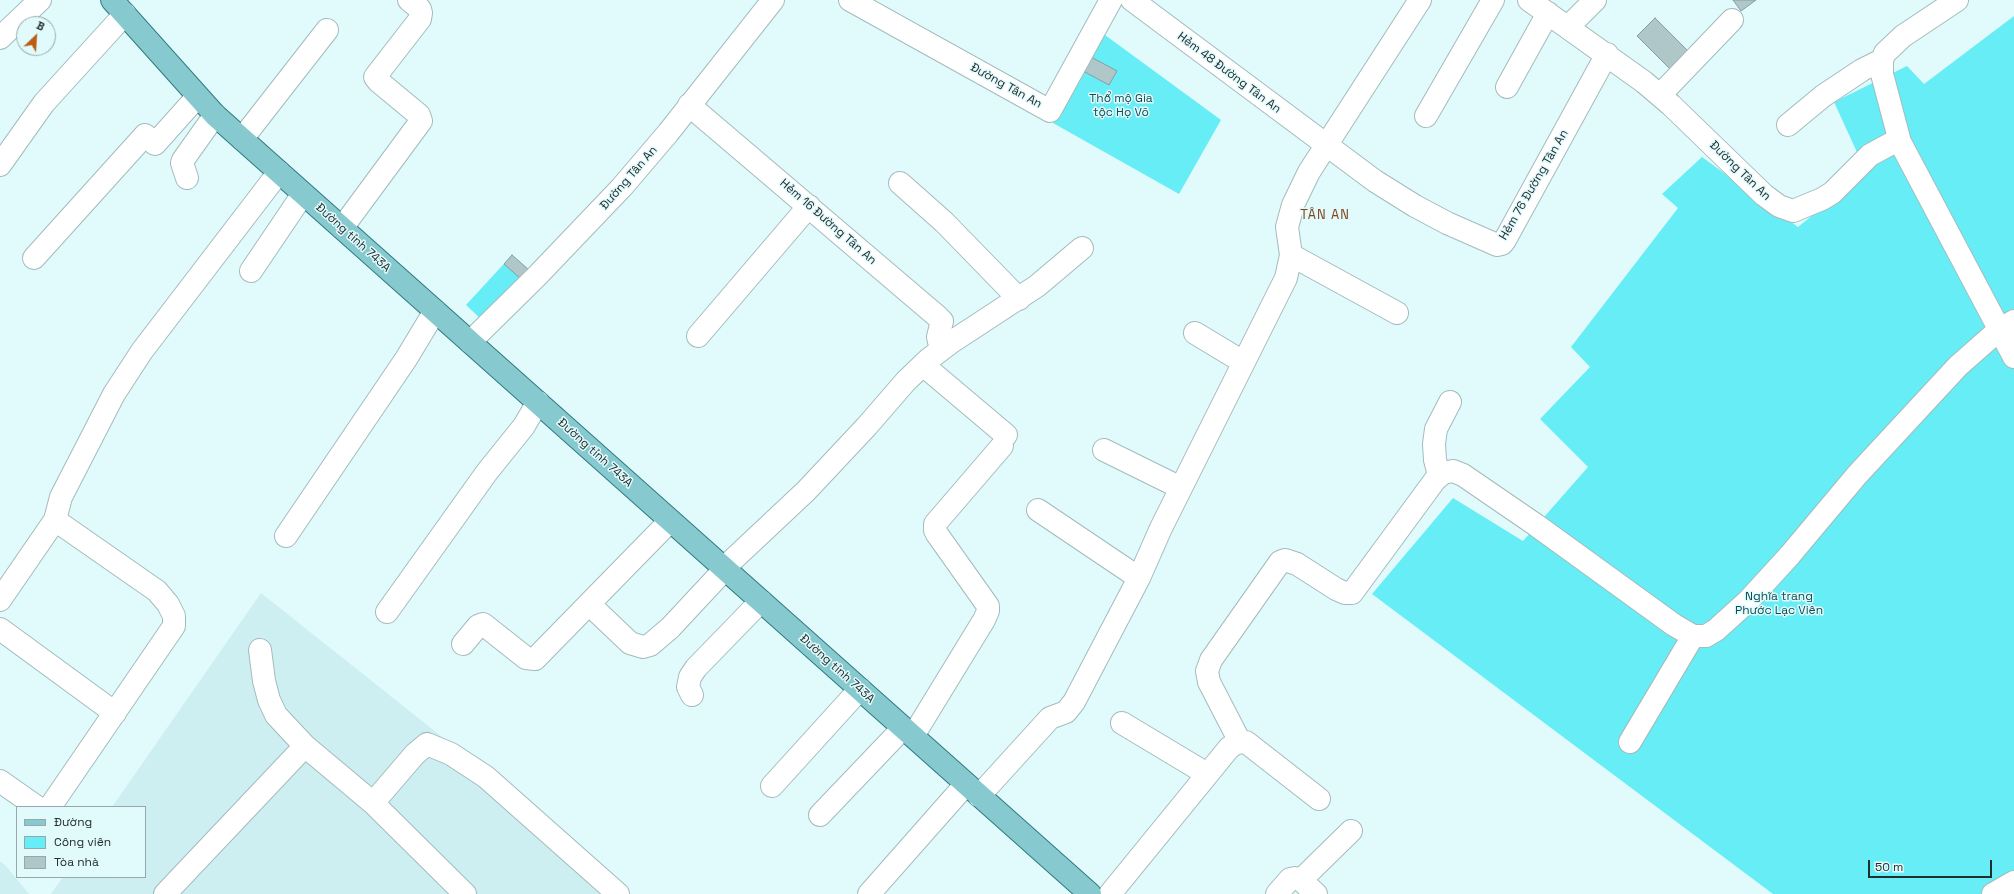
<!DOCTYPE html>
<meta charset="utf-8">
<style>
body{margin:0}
#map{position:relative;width:2014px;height:894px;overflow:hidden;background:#e1fafc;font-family:"Space Grotesk",sans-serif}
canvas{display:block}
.legend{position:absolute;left:16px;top:806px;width:130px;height:72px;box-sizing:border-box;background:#e1fafc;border:1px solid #96a8aa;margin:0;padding:5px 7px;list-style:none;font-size:12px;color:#252e2f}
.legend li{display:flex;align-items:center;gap:8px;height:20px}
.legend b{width:20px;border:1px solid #96a8aa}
.north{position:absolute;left:16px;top:16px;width:40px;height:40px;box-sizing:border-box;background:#e1fafc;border:1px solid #96a8aa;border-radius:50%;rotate:25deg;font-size:11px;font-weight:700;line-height:16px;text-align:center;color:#252e2f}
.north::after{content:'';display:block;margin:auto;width:14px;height:18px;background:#bc5e14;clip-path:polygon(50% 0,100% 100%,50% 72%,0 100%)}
.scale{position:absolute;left:1868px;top:860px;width:124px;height:18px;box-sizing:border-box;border:2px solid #252e2f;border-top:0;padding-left:5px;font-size:12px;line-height:14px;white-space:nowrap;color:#252e2f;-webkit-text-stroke:3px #e1fafc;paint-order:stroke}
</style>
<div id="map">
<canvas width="2014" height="894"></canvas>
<ul class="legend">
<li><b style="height:5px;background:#86c9ce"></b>Đường</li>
<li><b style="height:11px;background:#67edf6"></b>Công viên</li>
<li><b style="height:11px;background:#afc7c9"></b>Tòa nhà</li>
</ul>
<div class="north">B</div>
<div class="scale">50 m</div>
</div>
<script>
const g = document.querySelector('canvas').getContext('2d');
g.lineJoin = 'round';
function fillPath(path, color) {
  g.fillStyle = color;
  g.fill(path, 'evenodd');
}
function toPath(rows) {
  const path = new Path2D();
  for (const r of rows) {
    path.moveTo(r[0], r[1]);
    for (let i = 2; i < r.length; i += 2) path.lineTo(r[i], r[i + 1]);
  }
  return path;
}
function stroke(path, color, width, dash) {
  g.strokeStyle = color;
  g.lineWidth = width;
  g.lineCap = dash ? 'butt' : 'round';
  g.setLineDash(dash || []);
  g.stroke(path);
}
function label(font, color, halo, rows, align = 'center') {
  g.font = font + ' "Space Grotesk",sans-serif';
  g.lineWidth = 3;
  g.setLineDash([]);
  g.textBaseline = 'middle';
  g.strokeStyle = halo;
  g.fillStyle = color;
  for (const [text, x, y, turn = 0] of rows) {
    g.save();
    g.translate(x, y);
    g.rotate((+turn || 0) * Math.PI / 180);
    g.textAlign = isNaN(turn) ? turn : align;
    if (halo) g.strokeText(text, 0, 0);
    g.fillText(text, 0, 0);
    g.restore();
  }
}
fillPath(toPath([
 [261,593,524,802,628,894,51,894,63,877,145,877,145,807,112,807],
 [0,861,6,866,29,894,0,894]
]), '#ceeff2');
fillPath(toPath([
 [2014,16,2014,894,1773,894,1372,594,1453,498,1523,541,1588,467,1540,419,1590,367,1571,347,1678,208,1662,194,1702,157,1798,227,1866,172,1834,102,1907,66,1924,84],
 [1105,35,1221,120,1179,194,1053,123],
 [512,255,529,270,483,321,466,305]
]), '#67edf6');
const building = toPath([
 [1733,0,1756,0,1741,11,1733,0],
 [1655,18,1690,53,1670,69,1637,36,1655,18],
 [1091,57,1117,71,1109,85,1083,71,1091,57],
 [512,255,529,270,521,279,504,264,512,255]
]);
fillPath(building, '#afc7c9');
stroke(building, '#879ea0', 1);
const minor = toPath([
 [850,0,1050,111,1111,0],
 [1132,0,1375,181,1415,206,1447,223,1497,245,1502,244,1505,240,1607,54],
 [1529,0,1644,82,1671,105,1764,195,1779,206,1793,211,1822,199,1832,193,1870,155,1894,142,1900,142,2014,357],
 [1568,27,1595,0],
 [0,38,40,0],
 [1507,87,1548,13],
 [1660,95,1732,20],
 [689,105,938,317,942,321,938,337,941,350],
 [1426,116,1493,0],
 [1788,125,1823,96,1862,70,1882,60],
 [242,139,327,30],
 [1900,142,1882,74,1882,60,1885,53,1903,36,1957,0],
 [0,165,44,103,125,14],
 [187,178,182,163,183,160,215,115],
 [900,183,944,222,1019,299],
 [342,228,421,121,419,115,378,81,375,77,420,19,421,13,420,9,409,0],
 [1291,255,1397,313],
 [34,258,145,135,155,144,197,97],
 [251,271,303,194],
 [1195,333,1243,362],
 [698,336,809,206],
 [470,342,537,276,622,187,668,133,773,0],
 [923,365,1006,435],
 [1104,450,1181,488],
 [1439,475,1435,460,1434,444,1436,429,1450,402],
 [1038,510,1139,578],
 [286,536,406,359,435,311],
 [724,568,806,491,867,426,906,381,929,359,953,341,1037,286,1082,248],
 [0,600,55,520,61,497,114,394,142,351,279,172],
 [589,604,630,643,643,647,650,645,670,628,725,569],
 [387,612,487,472,524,426,538,402],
 [0,629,115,713],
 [463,644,478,626,483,624,526,658,535,659,670,521],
 [260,650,264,681,269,700,276,715,305,746,373,803,465,894],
 [692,695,688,687,690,677,696,668,761,601],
 [1122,723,1207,774],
 [913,736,984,620,988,611,988,606,937,534,935,530,935,524,1002,446],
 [1240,742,1209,682,1207,671,1211,660,1280,562,1285,560,1297,564,1336,589,1345,593,1352,593,1435,480,1443,473,1453,471,1463,475,1536,525,1674,625,1693,636,1706,636,1716,630,1748,601,1790,555,1857,475,1958,366,2000,329,2014,321],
 [1630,742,1693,636],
 [0,781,37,807],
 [772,786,860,689],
 [979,796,1050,718,1066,712,1074,702,1139,578,1161,528,1286,278,1291,255,1287,227,1293,205,1309,172,1420,0],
 [373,803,415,754,427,744,451,754,486,777,618,894],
 [50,807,174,626,174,616,168,604,157,591,55,520],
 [820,815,903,728],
 [1301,880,1351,831],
 [165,894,305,746],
 [869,894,966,784],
 [1110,894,1229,748,1236,743,1246,742,1319,799],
 [1277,894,1290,879,1295,878,1301,880,1316,894],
 [1993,894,2014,882]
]);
const major = toPath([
 [112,0,215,115,1090,894]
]);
stroke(minor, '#a3bbbd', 24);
stroke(major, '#2f7b81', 24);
stroke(minor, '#fff', 22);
stroke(major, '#86c9ce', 22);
label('12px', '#252e2f', '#e1fafc', [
 ["Hẻm 48 Đường Tân An",1229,73,37],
 ["Đường Tân An",1006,86,29],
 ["Đường Tân An",1740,171,44],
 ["Đường Tân An",629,178,-49],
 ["Hẻm 76 Đường Tân An",1534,185,-60],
 ["Hẻm 16 Đường Tân An",828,222,41],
 ["Đường tỉnh 743A",353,238,42],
 ["Đường tỉnh 743A",595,453,42],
 ["Đường tỉnh 743A",837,669,42]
]);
label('12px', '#0e4f53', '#e1fafc', [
 ["Thổ mộ Gia",1121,99],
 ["tộc Họ Võ",1121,113],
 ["Nghĩa trang",1779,597],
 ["Phước Lạc Viên",1779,611]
]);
g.letterSpacing = '1px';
label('13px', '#804318', '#e1fafc', [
 ["TÂN AN",1325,215]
]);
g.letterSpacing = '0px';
</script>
